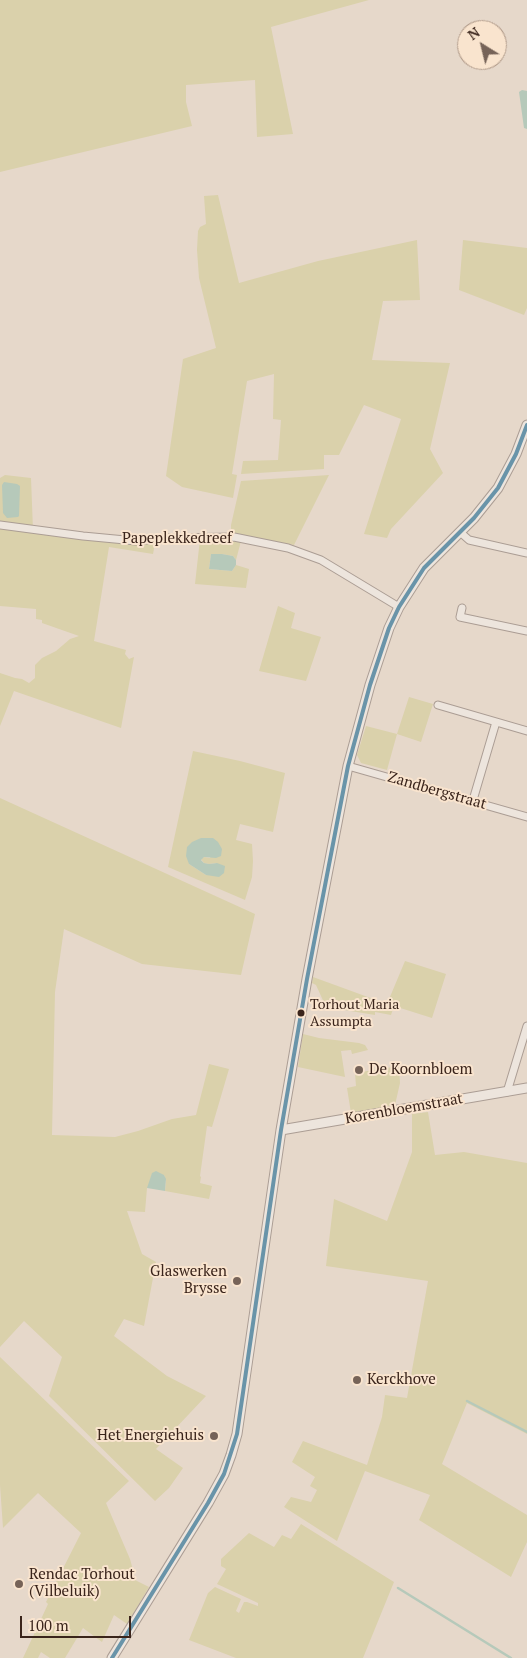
<!DOCTYPE html>
<style>
body{margin:0}
#map{position:relative;width:527px;height:1658px;overflow:hidden;background:#e6d8ca;font-family:"PT Serif",serif}
canvas{display:block}
.north{position:absolute;left:457px;top:20px;width:50px;height:50px;box-sizing:border-box;background:#f9e4ce;border:1px solid #ad9786;border-radius:50%;rotate:324deg;font-size:14px;font-weight:700;line-height:20px;text-align:center;color:#3a241b}
.north::after{content:'';display:block;margin:auto;width:18px;height:22px;background:#766358;clip-path:polygon(50% 0,100% 100%,50% 72%,0 100%)}
.scale{position:absolute;left:20px;top:1616px;width:111px;height:22px;box-sizing:border-box;border:2px solid #3a241b;border-top:0;padding-left:6px;font-size:15px;line-height:18px;white-space:nowrap;color:#3a241b;-webkit-text-stroke:4px #f9e4ce;paint-order:stroke}
</style>
<div id="map">
<canvas width="527" height="1658"></canvas>
<div class="north">N</div>
<div class="scale">100 m</div>
</div>
<script>
const g = document.querySelector('canvas').getContext('2d');
g.lineJoin = 'round';
function fillPath(path, color) {
  g.fillStyle = color;
  g.fill(path, 'evenodd');
}
function toPath(rows) {
  const path = new Path2D();
  for (const r of rows) {
    path.moveTo(r[0], r[1]);
    for (let i = 2; i < r.length; i += 2) path.lineTo(r[i], r[i + 1]);
  }
  return path;
}
function stroke(path, color, width, dash) {
  g.strokeStyle = color;
  g.lineWidth = width;
  g.lineCap = dash ? 'butt' : 'round';
  g.setLineDash(dash || []);
  g.stroke(path);
}
function label(font, color, halo, rows, align = 'center') {
  g.font = font + ' "PT Serif",serif';
  g.lineWidth = 4;
  g.setLineDash([]);
  g.textBaseline = 'middle';
  g.strokeStyle = halo;
  g.fillStyle = color;
  for (const [text, x, y, turn = 0] of rows) {
    g.save();
    g.translate(x, y);
    g.rotate((+turn || 0) * Math.PI / 180);
    g.textAlign = isNaN(turn) ? turn : align;
    if (halo) g.strokeText(text, 0, 0);
    g.fillText(text, 0, 0);
    g.restore();
  }
}
fillPath(toPath([
 [0,0,369,0,271,27,293,134,257,137,255,80,186,85,186,102,192,126,0,172],
 [218,195,239,283,318,261,417,240,420,300,383,301,372,360,450,363,430,449,443,473,391,529,387,538,364,534,401,419,364,405,339,455,324,455,324,469,241,474,243,461,278,460,281,420,273,419,274,374,247,381,232,474,237,475,233,498,182,487,166,476,183,359,216,348,199,278,197,250,198,231,200,227,206,224,204,196],
 [463,240,527,248,527,308,524,315,459,290],
 [5,475,31,478,33,530,83,536,156,539,153,554,109,547,94,641,126,650,125,654,129,659,134,657,121,728,14,691,0,726,0,673,15,678,22,679,29,683,35,678,35,665,42,658,56,651,70,639,79,636,42,623,42,620,36,619,36,609,0,606,0,478],
 [329,475,294,545,244,537,234,534,231,531,231,525,241,481],
 [200,539,241,541,236,560,233,556,222,554,211,554,209,569,232,571,236,565,249,569,246,588,195,584],
 [278,606,295,613,291,628,321,637,306,681,259,671],
 [409,697,433,704,421,742,397,734],
 [366,726,397,734,387,770,361,763,357,755],
 [193,751,240,761,285,773,273,832,240,824,236,840,252,844,253,861,252,877,245,900,168,867],
 [218,842,210,858,204,857,201,859,204,863,209,864,217,863,206,875,189,864],
 [0,798,255,914,241,975,142,964,64,929,55,992,52,1135,115,1137,138,1131,172,1119,196,1115,209,1064,229,1069,212,1127,207,1126,200,1176,201,1177,200,1183,212,1186,209,1199,165,1191,166,1182,164,1175,147,1188,145,1212,127,1211,142,1254,156,1262,144,1326,124,1319,114,1336,167,1376,206,1396,156,1449,183,1468,169,1488,155,1501,49,1396,62,1357,24,1321,0,1347],
 [405,961,446,974,432,1018,394,1006,391,1015,375,1012,375,1015,326,1007,316,985,312,983,313,977,387,1004],
 [303,1034,319,1038,359,1043,365,1045,368,1050,352,1054,351,1050,341,1051,345,1077,298,1067],
 [399,1066,400,1083,395,1105,351,1113,347,1088,356,1086,355,1073],
 [428,1112,435,1155,464,1152,527,1163,527,1434,467,1403,442,1464,527,1515,527,1542,511,1577,419,1520,430,1495,365,1471,337,1541,284,1507,291,1497,311,1502,317,1490,310,1486,315,1477,292,1462,303,1441,367,1465,382,1417,385,1395,407,1398,428,1281,326,1266,334,1199,387,1221,412,1152,412,1114],
 [0,1357,129,1481,106,1503,130,1559,133,1570,131,1578,149,1587,127,1624,114,1615,102,1642,83,1628,65,1658,50,1658,41,1652,38,1658,23,1658,48,1604,46,1602,81,1533,38,1493,3,1528,0,1485],
 [301,1524,394,1582,363,1658,236,1658,189,1640,208,1593,215,1587,241,1599,236,1611,239,1613,244,1602,247,1602,258,1606,258,1603,217,1584,226,1569,221,1566,221,1559,249,1533,274,1547,282,1535,291,1539]
]), '#dad1ab');
fillPath(toPath([
 [522,90,527,91,527,129,524,128,519,92],
 [4,482,17,484,20,486,19,516,18,517,7,518,3,513,2,485],
 [211,554,222,554,233,556,236,560,236,565,232,571,209,569],
 [201,838,213,838,218,842,222,849,221,856,216,858,204,857,201,860,204,863,209,864,217,863,225,866,224,873,219,877,206,875,189,864,186,856,187,847,192,842],
 [156,1171,164,1175,166,1179,165,1191,147,1188,152,1173]
]), '#b6c9ba');
stroke(toPath([
 [467,1401,527,1432],
 [398,1588,511,1658]
]), '#b6c9ba', 2.5);
const minor = toPath([
 [0,525,83,536,136,541,166,538,234,537,288,548,321,560,399,607],
 [460,532,469,540,527,553],
 [462,608,460,617,527,631],
 [438,705,527,731],
 [348,766,527,817],
 [473,800,496,722],
 [507,1092,527,1026]
]);
const tertiary = toPath([
 [281,1130,527,1088],
 [112,1658,208,1503,224,1474,231,1455,237,1434,281,1130,307,979,348,766,370,685,389,628,399,607,424,568,474,518,498,488,516,454,527,425]
]);
stroke(minor, '#ab9d94', 9);
stroke(tertiary, '#ab9d94', 11);
stroke(minor, '#ede5dd', 7);
stroke(tertiary, '#ede5dd', 9);
stroke(toPath([
 [112,1658,208,1503,224,1474,237,1434,281,1130,307,979,348,766,370,685,389,628,399,607,424,568,474,518,498,488,516,454,527,425]
]), '#6994a9', 4);
for (const [x, y, r, color] of [
 [301,1013,4.5,"#3a241b"],
 [359,1070,5,"#766358"],
 [237,1281,5,"#766358"],
 [357,1380,5,"#766358"],
 [214,1436,5,"#766358"],
 [19,1584,5,"#766358"]
]) {
  const dot = new Path2D();
  dot.arc(x, y, r, 0, 2 * Math.PI);
  g.fillStyle = color;
  g.fill(dot);
  stroke(dot, '#f9e4ce', 2);
}
label('14px', '#3a241b', '#f9e4ce', [
 ["Torhout Maria",310,1005],
 ["Assumpta",310,1022]
], 'left');
label('15px', '#3a241b', '#f9e4ce', [
 ["Papeplekkedreef",177,539],
 ["Zandbergstraat",437,791,16],
 ["Korenbloemstraat",404,1109,-10]
]);
label('15px', '#3a241b', '#f9e4ce', [
 ["De Koornbloem",369,1070],
 ["Glaswerken",227,1272,"right"],
 ["Brysse",227,1289,"right"],
 ["Kerckhove",367,1380],
 ["Het Energiehuis",204,1436,"right"],
 ["Rendac Torhout",29,1575],
 ["(Vilbeluik)",29,1592]
], 'left');
</script>
